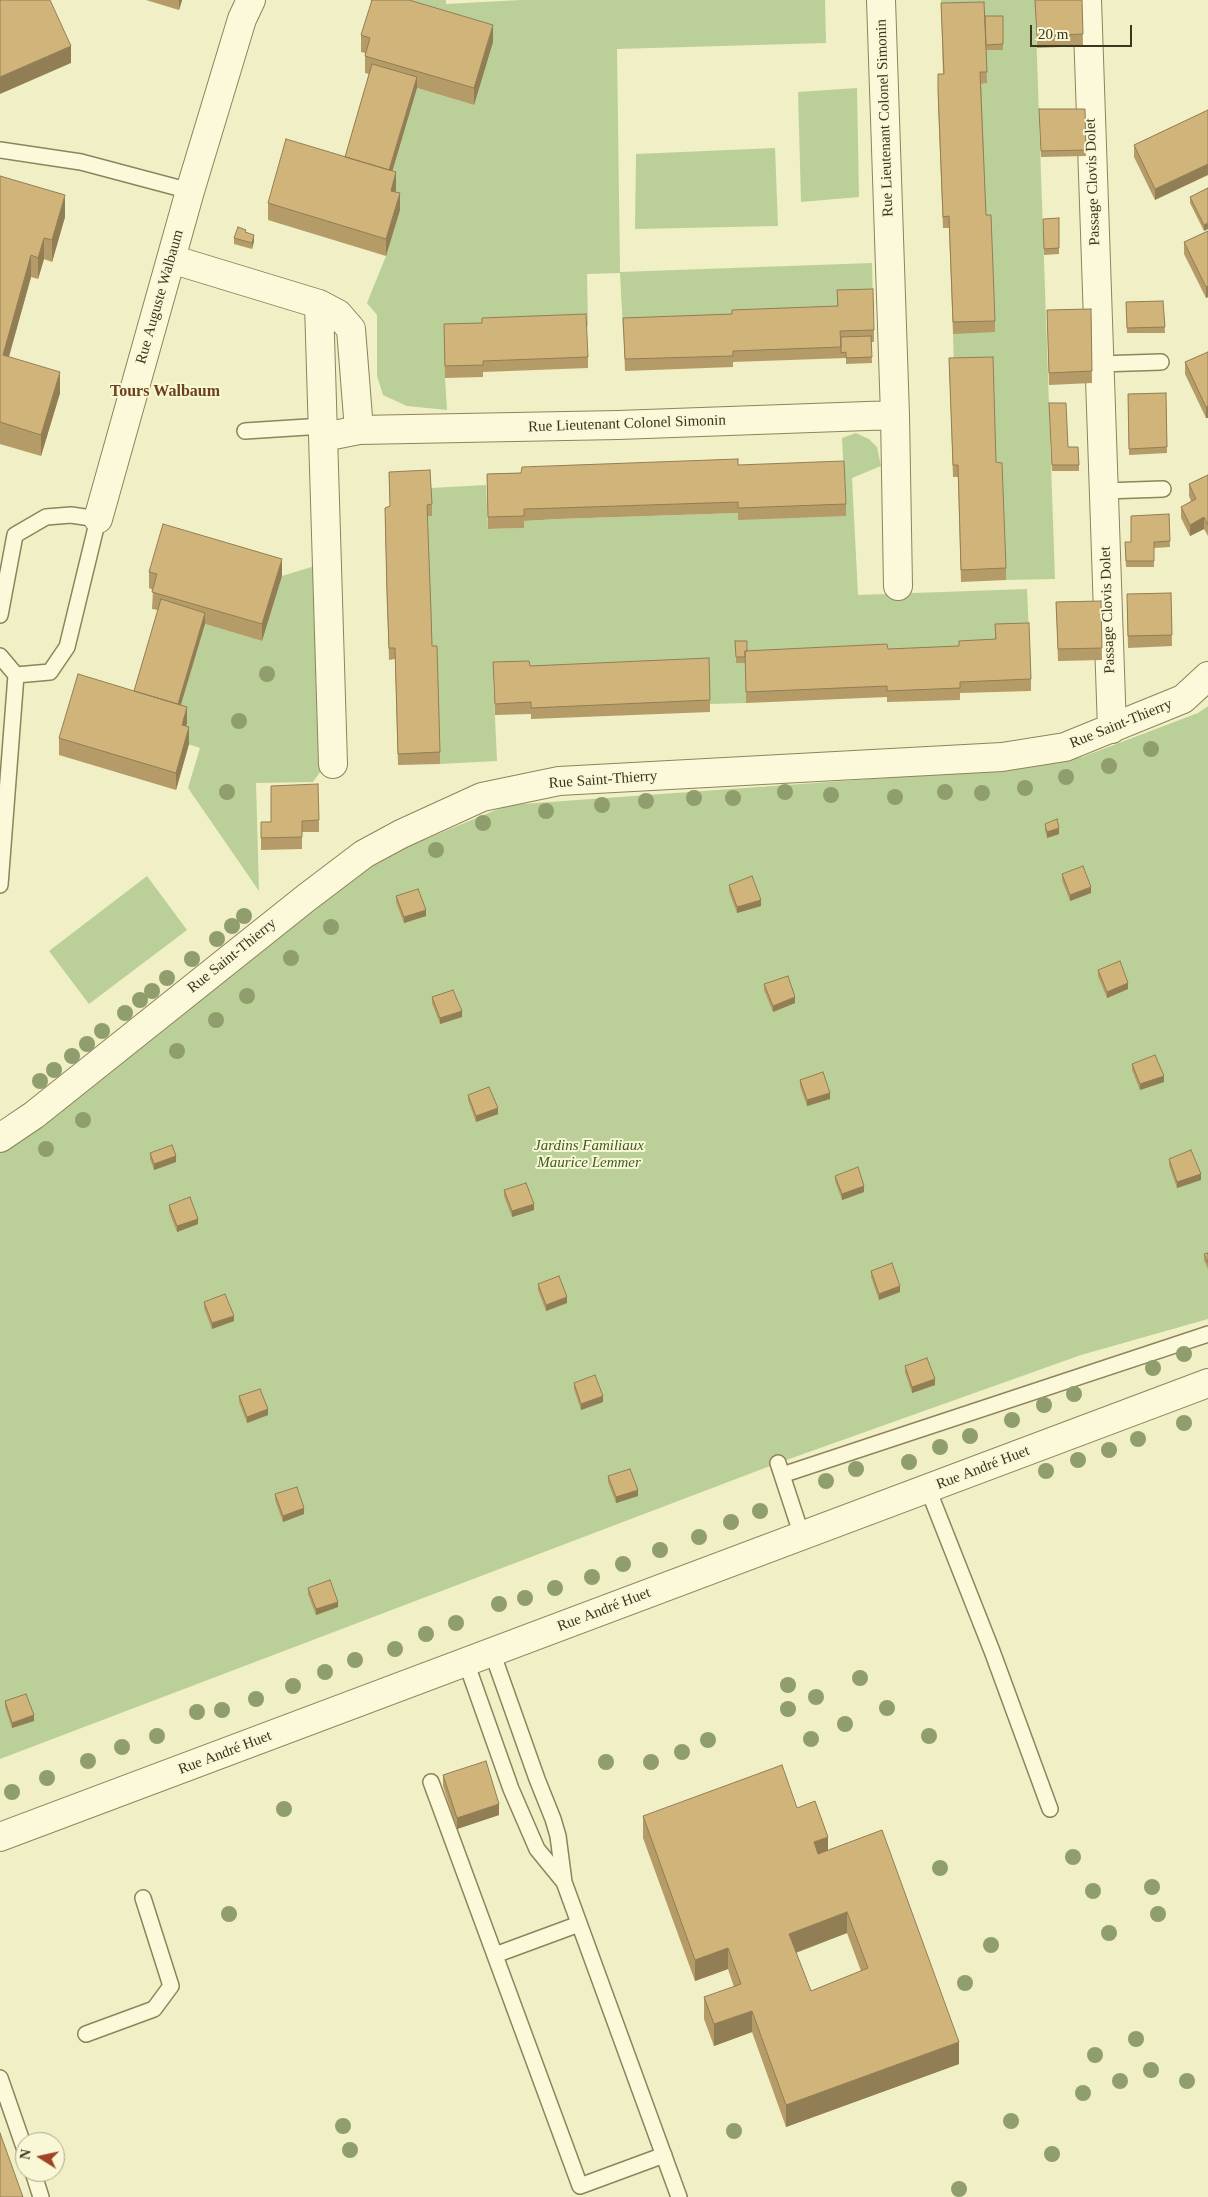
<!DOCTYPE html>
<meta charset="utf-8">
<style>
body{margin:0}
#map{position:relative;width:1208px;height:2197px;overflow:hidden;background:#f1efc5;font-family:"Times New Roman",serif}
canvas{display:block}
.north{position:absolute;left:15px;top:2132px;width:50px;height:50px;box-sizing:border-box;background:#f8f7d6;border:1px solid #ada98d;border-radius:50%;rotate:280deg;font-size:14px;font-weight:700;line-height:20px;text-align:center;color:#3d351f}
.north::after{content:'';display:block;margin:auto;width:18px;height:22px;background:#a14426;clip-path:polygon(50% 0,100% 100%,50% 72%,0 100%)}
.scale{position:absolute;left:1030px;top:25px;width:102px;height:22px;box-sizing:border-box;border:2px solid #3d351f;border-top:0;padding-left:6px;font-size:15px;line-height:18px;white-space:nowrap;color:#3d351f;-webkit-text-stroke:4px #f8f7d6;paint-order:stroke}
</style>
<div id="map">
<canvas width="1208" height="2197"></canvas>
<div class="north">N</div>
<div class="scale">20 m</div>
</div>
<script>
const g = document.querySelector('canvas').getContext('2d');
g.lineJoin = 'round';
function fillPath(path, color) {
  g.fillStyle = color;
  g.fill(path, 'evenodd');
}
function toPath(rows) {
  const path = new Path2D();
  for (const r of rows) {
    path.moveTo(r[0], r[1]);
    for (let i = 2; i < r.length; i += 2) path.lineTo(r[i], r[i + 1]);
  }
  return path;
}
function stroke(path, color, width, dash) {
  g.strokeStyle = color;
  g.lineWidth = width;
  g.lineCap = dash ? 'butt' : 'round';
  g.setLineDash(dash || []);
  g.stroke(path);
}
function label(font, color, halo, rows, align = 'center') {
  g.font = font + ' "Times New Roman",serif';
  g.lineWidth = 4;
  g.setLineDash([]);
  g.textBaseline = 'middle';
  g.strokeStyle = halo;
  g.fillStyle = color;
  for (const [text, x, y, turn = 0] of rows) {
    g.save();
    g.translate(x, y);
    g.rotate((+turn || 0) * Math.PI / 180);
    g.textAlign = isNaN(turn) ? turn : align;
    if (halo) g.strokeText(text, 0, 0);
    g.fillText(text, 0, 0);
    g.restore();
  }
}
fillPath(toPath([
 [370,0,446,0,446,4,521,0,825,0,826,43,617,49,620,272,872,263,873,300,838,317,732,326,623,330,620,273,587,274,588,326,482,330,445,378,447,410,407,406,383,395,377,376,377,315,367,303,386,256,400,210,388,186,417,88,474,105],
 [941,0,1035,0,1055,579,1006,580,1002,474,996,473,954,370,953,334,986,226,980,84,986,83,986,50,1003,49,941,15],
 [857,88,859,197,801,202,798,92],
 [775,148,778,226,635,229,636,154],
 [856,433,869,439,877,447,881,466,852,478,858,595,1027,589,1029,635,996,651,747,662,735,647,736,663,745,663,746,703,710,704,709,670,493,674,497,761,440,764,432,658,427,516,431,516,431,488,486,485,488,529,523,528,524,521,558,519,738,513,738,519,846,515,842,438],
 [318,565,323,768,313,782,256,783,259,891,188,788,200,748,182,742,176,720,205,624,262,641,282,576],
 [1208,706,1208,1319,1081,1355,778,1463,0,1759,0,1146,339,887,399,850,508,805,968,772,1082,757,1198,713],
 [147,876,187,930,89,1004,49,951]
]), '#bbd098');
const service = toPath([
 [0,150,81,162,190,191],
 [1099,364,1161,362],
 [245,431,323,426],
 [1104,491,1163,489],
 [0,615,15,535,46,517,71,515,98,519,67,647,50,672,16,675],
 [0,656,16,675,0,885],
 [778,1463,802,1536],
 [782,1475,1208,1334],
 [928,1489,992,1651,1050,1809],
 [492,1652,537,1779,553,1819,558,1836,564,1882,679,2197],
 [466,1662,511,1789,537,1849,564,1882],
 [431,1782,580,2186,664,2155],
 [495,1955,579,1924],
 [86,2034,154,2009,171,1986,143,1898],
 [0,2078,25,2150],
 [33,2172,41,2197]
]);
const minor = toPath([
 [881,0,895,415,898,586],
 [1087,0,1112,729],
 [171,259,319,304,338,314,351,329,359,430],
 [319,304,333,764],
 [324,437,359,430,618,425,895,415],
 [98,519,190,191,242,19,251,0],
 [0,1138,34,1115,306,898,364,854,401,834,482,797,559,781,1002,757,1065,747,1183,699,1208,676]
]);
const tertiary = toPath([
 [0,1837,1208,1383]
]);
stroke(service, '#8e835a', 18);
stroke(minor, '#8e835a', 30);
stroke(tertiary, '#8e835a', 30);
stroke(service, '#fbf9da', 15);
stroke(minor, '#fbf9da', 28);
stroke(tertiary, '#fbf9da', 28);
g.fillStyle = '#8f9e6c';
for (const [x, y] of [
 [267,674],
 [239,721],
 [1151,749],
 [1109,766],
 [1066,777],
 [1025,788],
 [227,792],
 [785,792],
 [945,792],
 [982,793],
 [831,795],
 [895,797],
 [694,798],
 [733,798],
 [646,801],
 [602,805],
 [546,811],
 [483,823],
 [436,850],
 [244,916],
 [232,926],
 [331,927],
 [217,939],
 [291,958],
 [192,959],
 [167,978],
 [152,991],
 [247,996],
 [140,1000],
 [125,1013],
 [216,1020],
 [102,1031],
 [87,1044],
 [177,1051],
 [72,1056],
 [54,1070],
 [40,1081],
 [83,1120],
 [46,1149],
 [1184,1354],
 [1153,1368],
 [1074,1394],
 [1044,1405],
 [1012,1420],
 [1184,1423],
 [970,1436],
 [1138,1439],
 [940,1447],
 [1109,1450],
 [1078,1460],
 [909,1462],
 [856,1469],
 [1046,1471],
 [826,1481],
 [760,1511],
 [731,1522],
 [699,1537],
 [660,1550],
 [623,1564],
 [592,1577],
 [555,1588],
 [525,1598],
 [499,1604],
 [456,1623],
 [426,1634],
 [395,1649],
 [355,1660],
 [325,1672],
 [860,1678],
 [788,1685],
 [293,1686],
 [816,1697],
 [256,1699],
 [887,1708],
 [788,1709],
 [222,1710],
 [197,1712],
 [845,1724],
 [157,1736],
 [929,1736],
 [811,1739],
 [708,1740],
 [122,1747],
 [682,1752],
 [88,1761],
 [606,1762],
 [651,1762],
 [47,1778],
 [12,1792],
 [284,1809],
 [1073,1857],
 [940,1868],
 [1152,1887],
 [1093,1891],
 [229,1914],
 [1158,1914],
 [1109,1933],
 [991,1945],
 [965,1983],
 [1136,2039],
 [1095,2055],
 [1151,2070],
 [1120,2081],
 [1187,2081],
 [1083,2093],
 [1011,2121],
 [343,2126],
 [734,2131],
 [350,2150],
 [1052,2154],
 [959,2189]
]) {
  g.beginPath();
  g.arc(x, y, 8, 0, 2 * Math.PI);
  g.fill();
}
fillPath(toPath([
 [146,0,182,0,179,10],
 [1035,0,1082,0,1083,46,1037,48],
 [941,3,985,16,1003,16,1003,50,986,50,986,47,987,83,981,84,986,215,995,321,995,332,953,334,949,228,943,228,938,102,938,74,943,74],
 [361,35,493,42,474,105,417,88,392,171,396,189,396,192,400,210,386,256,268,220,268,203,345,157,369,74,365,73,365,53,361,52],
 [1039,109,1085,109,1086,156,1041,157],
 [1208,110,1155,200,1134,157,1134,145],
 [0,176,65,217,52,262,44,259,38,279,31,277,9,357,60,393,41,456,0,444],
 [1208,188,1204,231,1190,203,1190,197],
 [1043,219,1059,248,1059,254,1044,255],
 [1208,231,1208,297,1206,298,1184,254,1184,242],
 [246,233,254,241,252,249,234,244,234,238],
 [837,290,874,330,874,342,871,342,872,363,846,364,846,358,733,362,733,367,625,371,623,318,732,314,732,310,837,306],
 [1163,301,1165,333,1127,333,1126,302],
 [1091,309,1092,383,1049,385,1047,310],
 [444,336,588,357,588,368,483,372,483,377,445,378],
 [1208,352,1208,418,1206,418,1185,374,1185,362],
 [949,358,1006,568,1006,580,961,582,958,477,953,477],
 [1166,393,1167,453,1129,455,1128,394],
 [1049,403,1068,447,1079,465,1079,471,1052,471],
 [738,465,846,504,846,516,738,520,738,513,558,519,524,521,524,528,488,529,487,474],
 [389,472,432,504,432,516,427,516,432,646,440,752,440,764,398,765,395,659,389,660,387,603,385,519,390,506],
 [1208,475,1208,536,1204,529,1190,536,1181,518,1181,507,1191,501,1189,496,1189,484],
 [1169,514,1170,547,1154,548,1154,567,1126,567,1125,542,1131,542],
 [149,572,282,576,262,641,205,624,181,705,187,723,186,726,189,744,176,790,59,755,59,738,134,691,158,610,152,609,153,590,149,588],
 [1171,593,1172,646,1128,648,1127,606],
 [1101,601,1102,660,1058,661,1056,602],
 [995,624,1031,679,1031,691,960,693,960,700,887,702,887,697,746,703,745,663,736,663,735,641,747,651,888,649,959,646,995,639],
 [493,662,530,666,710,700,710,712,531,719,531,714,495,715],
 [319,820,319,832,302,832,302,849,261,850,261,822],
 [1045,824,1059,834,1047,838,1045,830],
 [1062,874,1091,893,1070,901,1062,880],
 [729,885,761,906,737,913,729,891],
 [396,896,426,916,404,923,396,902],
 [1098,970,1128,989,1107,998,1098,976],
 [764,984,795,1003,773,1012,764,990],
 [432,997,462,1017,440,1024,432,1003],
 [1132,1064,1164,1082,1140,1090,1132,1070],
 [800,1080,830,1099,807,1106,800,1086],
 [468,1095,498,1114,476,1122,468,1100],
 [150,1153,176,1162,154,1170,150,1159],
 [1169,1159,1201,1180,1177,1188,1169,1165],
 [835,1176,864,1192,842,1200,835,1181],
 [504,1190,534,1210,512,1217,504,1196],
 [169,1205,198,1224,177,1232,169,1211],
 [1208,1253,1208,1269,1204,1260,1204,1254],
 [871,1271,900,1292,879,1300,871,1277],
 [538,1284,567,1303,546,1311,538,1290],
 [204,1302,234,1321,212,1329,204,1308],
 [905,1366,935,1385,912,1393,905,1372],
 [574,1383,603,1402,581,1410,574,1389],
 [239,1396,268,1415,247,1423,239,1402],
 [608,1476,638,1496,616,1503,608,1482],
 [275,1494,304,1514,283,1522,275,1500],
 [308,1588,338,1607,316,1615,308,1594],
 [5,1701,34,1721,12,1728,5,1707],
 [443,1775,499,1815,457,1829,443,1786],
 [797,1808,828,1850,959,2064,786,2127,752,2032,714,2046,704,2019,704,1997,734,1987,728,1969,695,1981,643,1838,643,1816],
 [847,1933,861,1971,811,1991,796,1953]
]), '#b49b68');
fillPath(toPath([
 [179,0,182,0,179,10],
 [493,25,493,42,474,105,474,88],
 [71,46,71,63,0,94,0,77],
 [417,77,417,88,388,186,388,175],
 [1208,164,1208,175,1155,200,1155,189],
 [396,172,396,189,391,207,391,191],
 [400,193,400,210,386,256,386,239],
 [65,195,65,217,52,262,52,240],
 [1208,223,1208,229,1204,231,1204,225],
 [254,235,254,241,252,249,252,243],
 [44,238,44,259,38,279,38,258],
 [31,255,31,277,3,377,3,355],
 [1208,286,1208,297,1206,298,1206,287],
 [60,372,60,393,41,456,41,435],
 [1208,406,1208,418,1206,418,1206,407],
 [1204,517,1204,529,1190,536,1190,525],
 [282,559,282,576,262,641,262,624],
 [205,613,205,624,176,720,176,709],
 [187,707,187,723,182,742,182,725],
 [189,727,189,744,176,790,176,773],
 [1059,828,1059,834,1047,838,1047,832],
 [1091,887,1091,893,1070,901,1070,895],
 [761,900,761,906,737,913,737,907],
 [426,910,426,916,404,923,404,917],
 [1128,983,1128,989,1107,998,1107,992],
 [795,997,795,1003,773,1012,773,1006],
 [462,1011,462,1017,440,1024,440,1018],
 [1164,1076,1164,1082,1140,1090,1140,1084],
 [830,1093,830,1099,807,1106,807,1100],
 [498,1108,498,1114,476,1122,476,1116],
 [176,1156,176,1162,154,1170,154,1164],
 [1201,1174,1201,1180,1177,1188,1177,1182],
 [864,1186,864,1192,842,1200,842,1194],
 [534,1204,534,1210,512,1217,512,1211],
 [198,1219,198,1224,177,1232,177,1226],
 [900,1286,900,1292,879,1300,879,1294],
 [567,1297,567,1303,546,1311,546,1305],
 [234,1316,234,1321,212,1329,212,1323],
 [935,1379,935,1385,912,1393,912,1387],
 [603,1396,603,1402,581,1410,581,1404],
 [268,1409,268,1415,247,1423,247,1417],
 [638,1490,638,1496,616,1503,616,1497],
 [304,1508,304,1514,283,1522,283,1516],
 [338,1602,338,1607,316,1615,316,1609],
 [34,1715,34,1721,12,1728,12,1723],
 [499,1804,499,1815,457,1829,457,1818],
 [828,1837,828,1859,814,1864,814,1842],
 [847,1912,847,1933,789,1955,789,1934],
 [728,1948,728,1969,695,1981,695,1960],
 [752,2011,752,2032,714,2046,714,2024],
 [959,2042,959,2064,786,2127,786,2105]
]), '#927e55');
const building = toPath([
 [0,0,50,0,71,46,0,77,0,0],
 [372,0,409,0,493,25,474,88,365,56,370,38,361,35,372,0],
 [1035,0,1082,0,1083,34,1037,36,1035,0],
 [984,2,987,72,980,72,986,215,991,215,995,321,953,322,949,216,943,217,938,90,938,74,944,74,941,3,984,2],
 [985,16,1003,16,1003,44,986,45,985,16],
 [372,64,417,77,389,170,345,157,372,64],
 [1039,109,1085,109,1086,150,1041,151,1039,109],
 [1208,110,1208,164,1155,189,1134,145,1208,110],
 [286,139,396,172,391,191,400,193,386,239,268,203,286,139],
 [0,176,65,195,52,240,44,238,38,258,31,255,3,355,60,372,41,435,0,422,0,176],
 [1208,188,1208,223,1204,225,1190,197,1208,188],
 [1059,218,1059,248,1044,249,1043,219,1059,218],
 [238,227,246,230,245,232,254,235,252,243,234,238,238,227],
 [1208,231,1208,286,1206,287,1184,242,1208,231],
 [873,289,874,330,840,331,841,347,733,351,733,356,625,359,623,318,732,314,732,310,838,306,837,290,873,289],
 [1163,301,1165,327,1127,328,1126,302,1163,301],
 [1091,309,1092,371,1049,373,1047,310,1091,309],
 [586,314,588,357,483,361,483,365,445,366,444,324,482,323,482,318,586,314],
 [871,336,872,357,846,358,846,352,841,353,841,337,871,336],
 [1208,352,1208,406,1206,407,1185,362,1208,352],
 [993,357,996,462,1002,463,1006,568,961,570,958,465,953,465,949,358,993,357],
 [1166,393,1167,447,1129,449,1128,394,1166,393],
 [1049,403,1066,403,1068,447,1078,447,1079,465,1052,465,1049,403],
 [738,459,738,465,844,461,846,504,738,508,738,502,558,508,524,509,524,516,488,517,487,474,521,473,522,467,738,459],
 [430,470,432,504,427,505,431,612,432,646,437,646,440,752,398,754,395,648,389,648,387,592,385,508,390,506,389,472,430,470],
 [1208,475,1208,525,1204,517,1190,525,1181,507,1196,499,1189,484,1208,475],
 [1169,514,1170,541,1154,542,1154,561,1126,561,1125,542,1131,542,1131,516,1169,514],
 [163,524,282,559,262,624,152,592,157,574,149,572,163,524],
 [1171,593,1172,635,1128,636,1127,594,1171,593],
 [161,599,205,613,178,704,134,691,161,599],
 [1101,601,1102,648,1058,649,1056,602,1101,601],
 [1029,623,1031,679,960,682,960,688,887,691,887,686,746,692,745,651,887,644,888,649,959,646,959,641,996,639,995,624,1029,623],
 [735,641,747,641,747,651,745,651,745,657,736,657,735,641],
 [709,658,710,700,531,708,531,702,495,704,493,662,529,661,530,666,709,658],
 [78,674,187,707,182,725,189,727,176,773,59,738,78,674],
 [318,784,319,820,302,821,302,837,261,838,261,822,271,822,271,786,318,784],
 [1057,819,1059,828,1047,832,1045,824,1057,819],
 [1083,866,1091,887,1070,895,1062,874,1083,866],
 [752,876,761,900,737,907,729,885,752,876],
 [418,889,426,910,404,917,396,896,418,889],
 [1120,961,1128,983,1107,992,1098,970,1120,961],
 [788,976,795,997,773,1006,764,984,788,976],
 [453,990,462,1011,440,1018,432,997,453,990],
 [1155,1055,1164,1076,1140,1084,1132,1064,1155,1055],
 [823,1072,830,1093,807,1100,800,1080,823,1072],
 [489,1087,498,1108,476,1116,468,1095,489,1087],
 [172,1145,176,1156,154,1164,150,1153,172,1145],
 [1191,1150,1201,1174,1177,1182,1169,1159,1191,1150],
 [858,1167,864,1186,842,1194,835,1176,858,1167],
 [526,1183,534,1204,512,1211,504,1190,526,1183],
 [190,1197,198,1219,177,1226,169,1205,190,1197],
 [1208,1253,1208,1263,1204,1254,1208,1253],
 [892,1263,900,1286,879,1294,871,1271,892,1263],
 [559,1276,567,1297,546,1305,538,1284,559,1276],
 [225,1294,234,1316,212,1323,204,1302,225,1294],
 [927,1358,935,1379,912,1387,905,1366,927,1358],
 [595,1375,603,1396,581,1404,574,1383,595,1375],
 [260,1389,268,1409,247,1417,239,1396,260,1389],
 [630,1469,638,1490,616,1497,608,1476,630,1469],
 [297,1487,304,1508,283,1516,275,1494,297,1487],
 [330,1580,338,1602,316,1609,308,1588,330,1580],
 [26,1694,34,1715,12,1723,5,1701,26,1694],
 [486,1761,499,1804,457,1818,443,1775,486,1761],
 [782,1765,797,1808,815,1801,828,1837,814,1842,818,1854,882,1830,959,2042,786,2105,752,2011,714,2024,704,1997,741,1984,728,1948,695,1960,643,1816,782,1765],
 [847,1912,868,1968,811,1991,789,1934,847,1912],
 [0,2133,23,2197,0,2197,0,2133]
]);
fillPath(building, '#d1b479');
stroke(building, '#927e55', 1);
label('15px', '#3d351f', '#f8f7d6', [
 ["Rue Lieutenant Colonel Simonin",885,118,-92],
 ["Passage Clovis Dolet",1093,182,-92],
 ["Rue Auguste Walbaum",160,297,-74],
 ["Rue Lieutenant Colonel Simonin",627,424,-2],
 ["Passage Clovis Dolet",1108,610,-92],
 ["Rue Saint-Thierry",1121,724,-22],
 ["Rue Saint-Thierry",603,780,-4],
 ["Rue Saint-Thierry",232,956,-39],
 ["Rue André Huet",983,1468,-21],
 ["Rue André Huet",604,1610,-21],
 ["Rue André Huet",225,1753,-21]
]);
label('italic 15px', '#3f5b24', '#f8f7d6', [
 ["Jardins Familiaux",589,1146],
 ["Maurice Lemmer",589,1163]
]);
label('bold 16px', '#6c411b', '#f8f7d6', [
 ["Tours Walbaum",165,392]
]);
</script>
